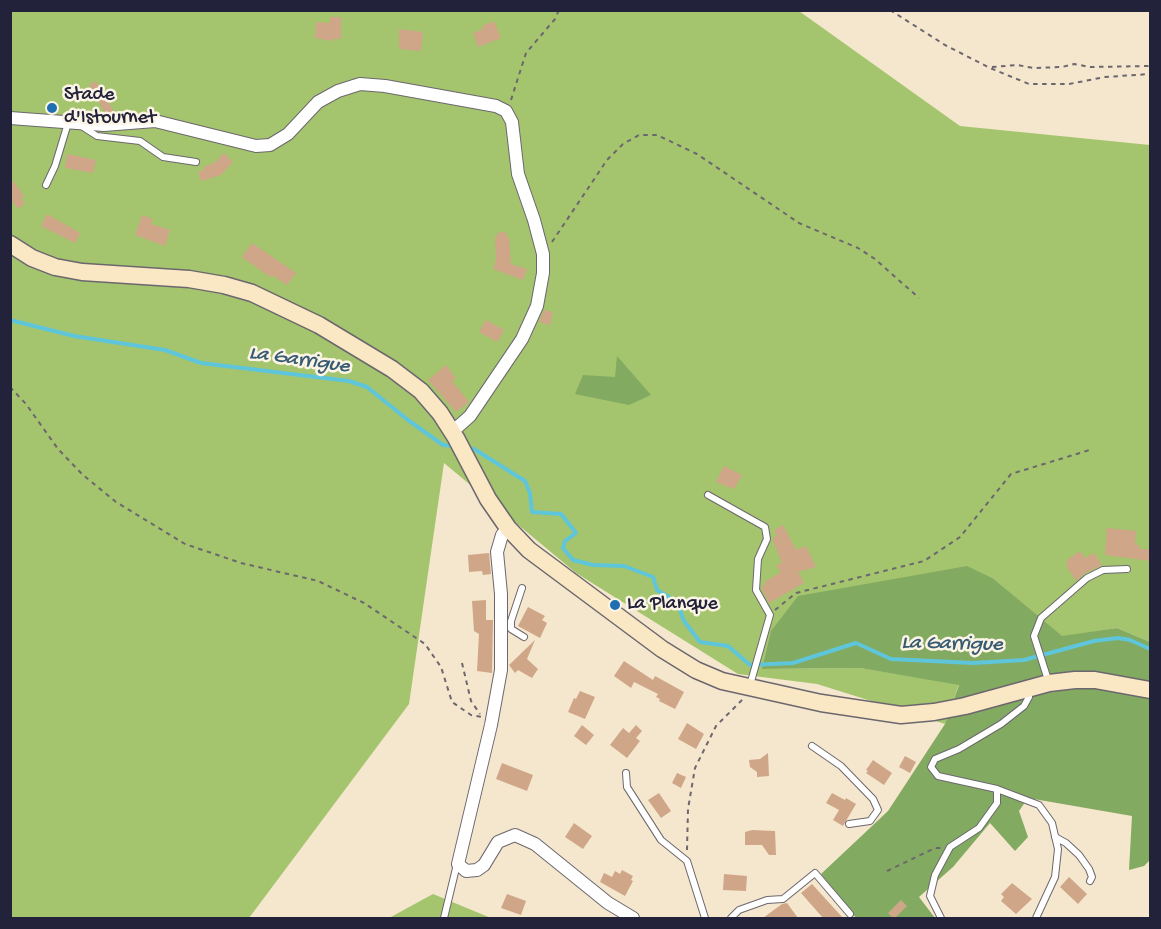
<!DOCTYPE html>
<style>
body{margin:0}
#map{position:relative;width:1161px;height:929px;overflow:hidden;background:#f5e7cd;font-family:"Gochi Hand",sans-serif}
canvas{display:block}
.frame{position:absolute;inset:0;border:12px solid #22223b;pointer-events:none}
</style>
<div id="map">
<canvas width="1161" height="929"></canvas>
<div class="frame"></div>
</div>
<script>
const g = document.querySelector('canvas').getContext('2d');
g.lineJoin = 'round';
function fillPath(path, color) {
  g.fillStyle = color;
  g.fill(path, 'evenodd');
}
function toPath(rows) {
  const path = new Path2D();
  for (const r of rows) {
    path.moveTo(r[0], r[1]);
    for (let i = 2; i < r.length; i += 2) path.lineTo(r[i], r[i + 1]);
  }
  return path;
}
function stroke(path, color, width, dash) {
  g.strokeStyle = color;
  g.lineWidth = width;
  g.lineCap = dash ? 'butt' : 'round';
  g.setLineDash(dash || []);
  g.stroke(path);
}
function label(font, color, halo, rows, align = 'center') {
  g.font = font + ' "Gochi Hand",sans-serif';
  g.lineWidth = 5;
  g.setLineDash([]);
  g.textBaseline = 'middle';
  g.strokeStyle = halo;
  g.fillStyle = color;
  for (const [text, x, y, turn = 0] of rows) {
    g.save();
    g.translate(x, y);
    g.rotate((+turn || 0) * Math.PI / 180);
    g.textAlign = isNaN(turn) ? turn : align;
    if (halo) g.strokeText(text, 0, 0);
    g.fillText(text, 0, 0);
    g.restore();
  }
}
fillPath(toPath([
 [10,11,799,11,960,126,1150,145,1150,642,1117,628,1062,637,994,579,763,669,860,668,959,684,945,724,817,684,738,674,576,573,444,463,409,704,249,918,11,918],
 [433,894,491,918,389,918]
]), '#a4c56e');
fillPath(toPath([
 [617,356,651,395,629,405,575,394,583,375,615,377],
 [967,566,994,579,1062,636,1117,628,1150,642,1150,860,1144,866,1129,870,1132,816,1028,798,1019,811,1028,837,1015,851,990,823,953,867,919,897,935,918,856,918,821,874,888,811,945,724,959,685,860,668,762,669,771,631,798,596]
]), '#83aa61');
stroke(toPath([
 [10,320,74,336,165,350,201,363,349,381,367,387,408,420,443,445,453,446],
 [467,448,474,449,525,481,530,493,532,512,561,514,576,533,565,541,563,548,573,560,593,565,624,566,653,577,657,590,677,602,684,621,700,642,728,646,750,665,793,663,856,643,891,659,973,663,1024,660,1094,641,1118,638,1130,640,1150,649]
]), '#5ec5db', 4);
fillPath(toPath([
 [330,17,341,17,341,39,333,39,333,41,315,38,316,22,330,23],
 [494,21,501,38,478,47,473,33,483,29,482,26],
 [399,29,423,32,421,51,399,49],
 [96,81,115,113,110,116,107,116,89,85],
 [224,153,233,162,221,175,201,181,198,172,204,170,203,167,214,163],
 [67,154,96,160,93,173,65,168],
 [10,177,24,196,21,199,25,203,18,209,10,198],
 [47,214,80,233,75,243,41,226],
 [142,215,153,219,151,224,170,230,165,246,135,235],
 [506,232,507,237,509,237,511,264,527,269,523,280,493,269,496,260,495,237,497,237,497,233],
 [252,243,296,273,287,285,272,275,270,277,242,257],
 [544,310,553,312,550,325,539,322],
 [486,320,504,330,497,342,479,332],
 [446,365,456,378,452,381,469,402,456,412,428,380],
 [724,466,742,475,734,489,716,482],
 [783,525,796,550,806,546,816,567,798,572,804,583,769,603,761,587,766,584,764,582,781,572,776,565,782,563,772,538,777,536,774,530],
 [1107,528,1136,531,1135,545,1140,545,1139,549,1150,549,1150,561,1105,555],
 [1080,551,1085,558,1094,553,1102,565,1085,573,1076,581,1067,567,1067,560],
 [489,553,491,574,483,575,482,571,469,572,468,555],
 [486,600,486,620,493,620,492,673,477,671,479,634,474,631,472,601],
 [528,607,545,616,542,620,547,623,540,638,518,626],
 [535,640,527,659,538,669,532,678,518,670,515,673,509,665],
 [624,661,653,680,655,676,684,692,675,709,659,701,660,699,656,697,658,694,634,682,631,688,614,676],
 [580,691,595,697,585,719,568,712,574,698,576,699],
 [687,723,704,734,696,749,678,739],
 [582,725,594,735,586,745,574,736],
 [636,725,642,731,636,738,640,741,627,758,610,745,623,728,629,733],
 [768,753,769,776,757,777,757,772,750,767,749,760,760,759],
 [905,756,916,762,910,773,899,767],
 [873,760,892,773,884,785,866,773,868,771,866,770],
 [502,763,533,775,527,791,496,779],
 [677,773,686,777,681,788,672,783],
 [659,793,671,811,661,818,648,800],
 [832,793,845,800,846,798,856,804,843,826,833,820,839,810,826,803],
 [574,823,592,836,583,849,565,837],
 [752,830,775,831,776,855,769,855,762,845,745,845,745,832],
 [622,870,633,876,631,880,633,881,625,896,600,882,604,873,612,877,615,871,620,874],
 [724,874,747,876,746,891,723,890],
 [1069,877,1087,894,1078,904,1060,887],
 [1012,883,1032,899,1016,914,1001,901,1004,897,1001,894],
 [812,884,822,895,843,918,823,918,801,893],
 [507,894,526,901,521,915,501,908],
 [901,900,907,906,895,918,893,918,888,913],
 [787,903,798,918,763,918,782,904]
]), '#cfa688');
const lane = toPath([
 [83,127,97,136,140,141,163,157,196,162],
 [46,185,55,166,68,123],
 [708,495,765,527,767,539,758,559,756,590,770,615,750,685],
 [522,588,511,621,511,629,524,637],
 [1049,683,1034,636,1041,618,1087,578,1103,570,1127,569],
 [812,746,841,766,873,799,878,810,870,821,849,824],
 [626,773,627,787,661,840,687,861,705,918],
 [997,789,1039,805,1052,823,1058,849,1055,877,1036,918],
 [1055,837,1066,843,1079,855,1089,869,1092,877,1090,881],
 [444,918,457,864],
 [731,918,739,910,767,900,783,899,815,873,850,914],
 [941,918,930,896,935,875,950,847,979,828,997,803,997,789,938,776,931,767,935,759,959,749,1001,724,1024,706,1029,697,1028,690]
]);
const street = toPath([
 [10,118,104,125,155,121,256,146,270,145,288,134,318,102,338,91,360,84,385,86,496,106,506,111,512,122,518,174,534,220,543,254,543,273,537,306,522,339,470,416,452,432],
 [508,528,502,535,497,552,501,594,501,670,491,725,458,864,466,871,477,870,484,865,498,842,515,835,535,844,608,903,633,918]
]);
const secondary = toPath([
 [10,244,32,258,55,267,82,272,189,279,224,285,252,293,319,325,392,369,421,391,440,413,456,438,488,499,508,528,529,550,662,649,696,670,722,681,821,703,901,715,934,712,965,706,1049,683,1075,680,1095,680,1150,690]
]);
stroke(lane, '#6c676e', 8);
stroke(street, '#6c676e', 14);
stroke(secondary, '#6c676e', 19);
stroke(toPath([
 [890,10,945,45,990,68,1029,84,1069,84,1105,77,1150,74],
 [992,67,1017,65,1034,68,1062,67,1074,64,1090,67,1150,66],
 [511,100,526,53,555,19,559,10],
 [552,242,607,160,623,144,639,135,657,135,697,154,799,223,858,248,875,259,919,298],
 [10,387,26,404,58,449,83,475,116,502,185,544,241,563,318,581,364,603,425,644,441,667,452,702,471,715,482,717],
 [775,610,796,593,924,561,960,537,1011,474,1093,449],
 [462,663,471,701,480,714],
 [687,850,688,809,695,768,716,726,743,699],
 [887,871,935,848,941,848]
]), '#6c676e', 2, [4.5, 4.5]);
stroke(lane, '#fff', 6);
stroke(street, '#fff', 12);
stroke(secondary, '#fae7c3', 16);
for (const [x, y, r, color] of [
 [52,108,6,"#1f6fb2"],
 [615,605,6,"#1f6fb2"]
]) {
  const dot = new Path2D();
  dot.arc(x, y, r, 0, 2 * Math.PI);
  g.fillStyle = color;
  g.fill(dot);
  stroke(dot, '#fcf5e5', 2);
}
label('20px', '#22223b', '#fcf5e5', [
 ["Stade",64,96],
 ["d'Istournet",64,119],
 ["La Planque",627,605]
], 'left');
label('italic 21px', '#375b73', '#fcf5e5', [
 ["La Garrigue",299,361,8],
 ["La Garrigue",952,645,1]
]);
</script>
